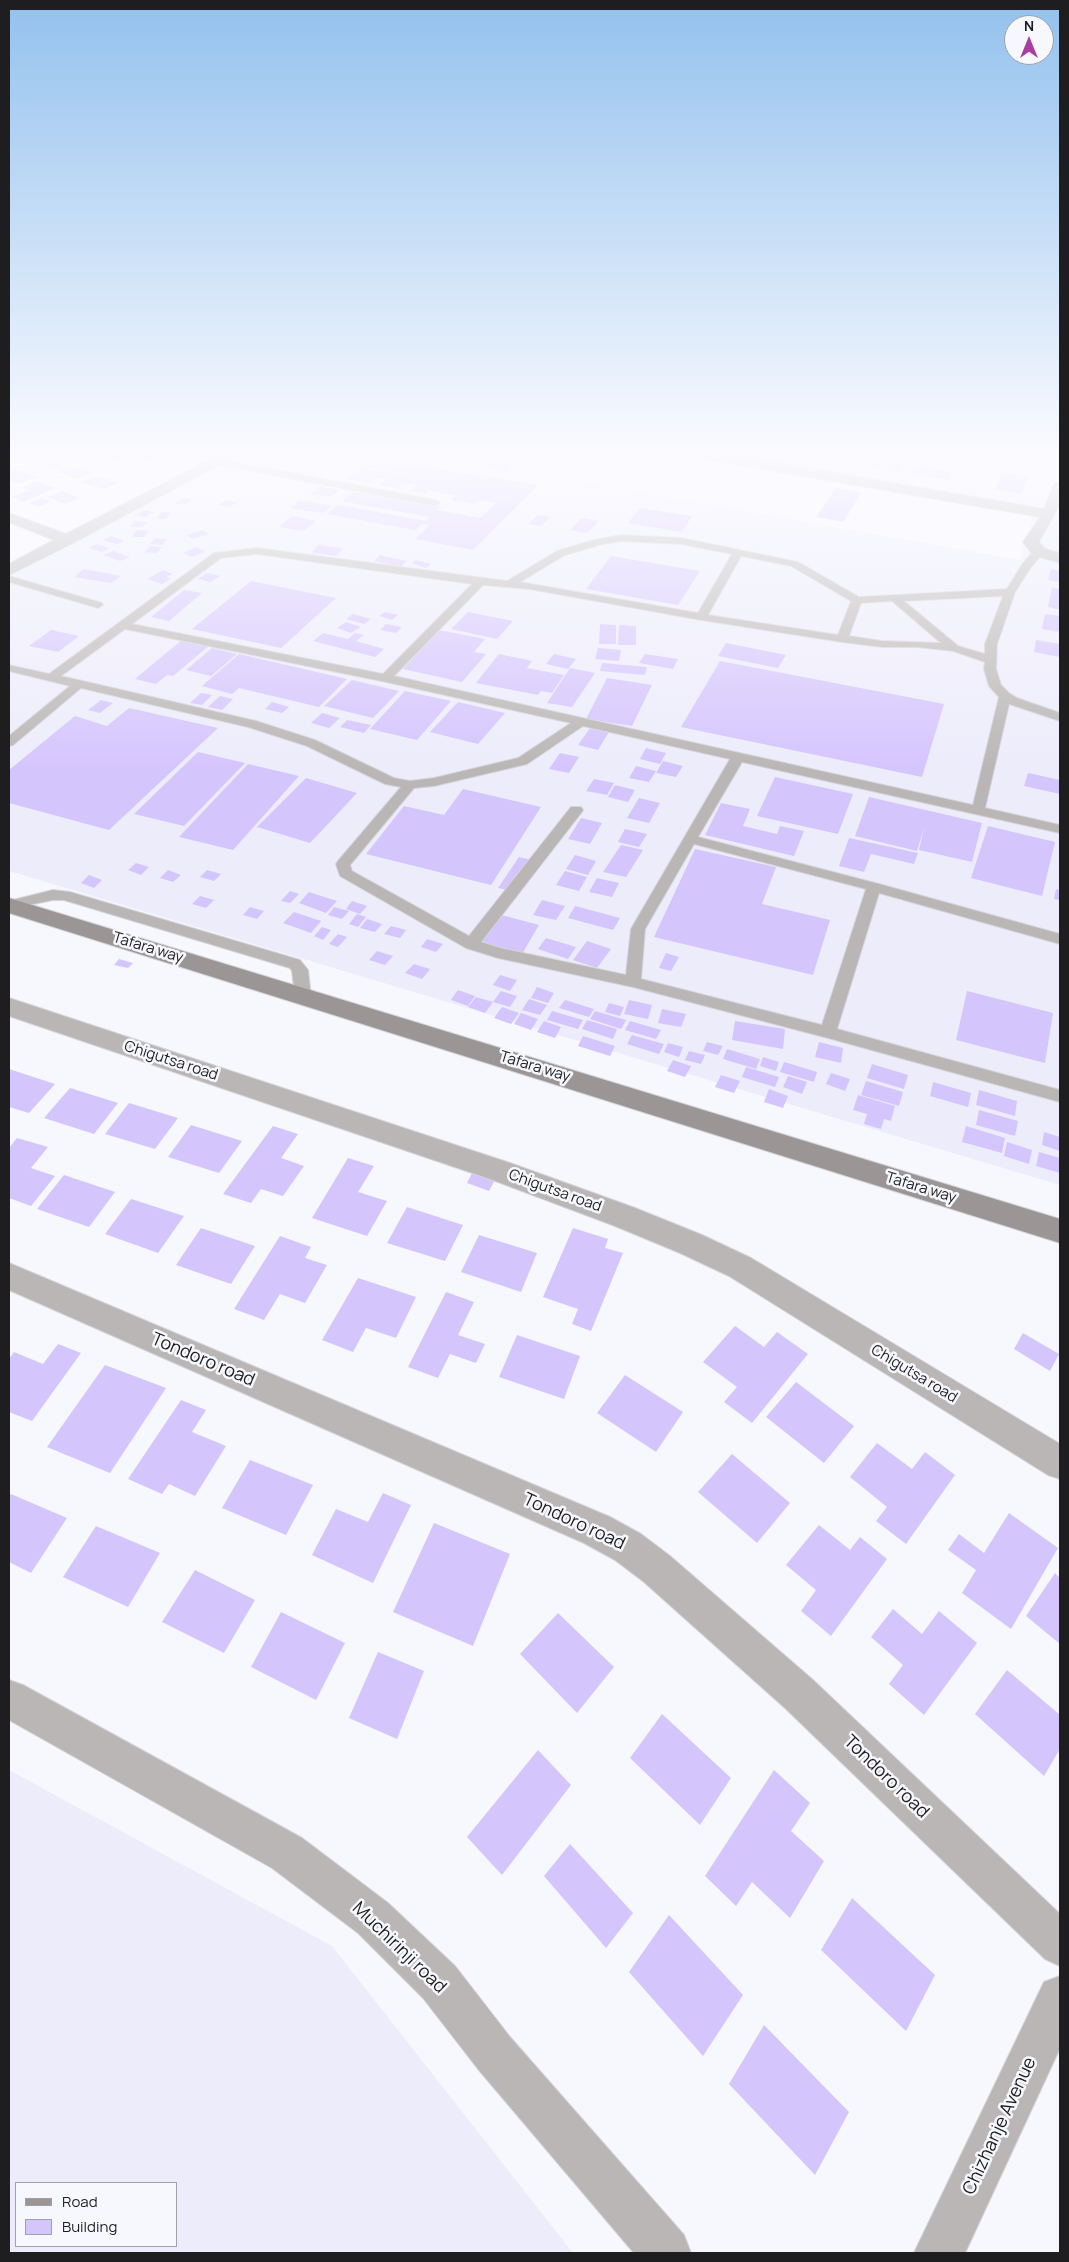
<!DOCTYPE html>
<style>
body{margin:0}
#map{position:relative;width:1069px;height:2262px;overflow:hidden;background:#f7f7fe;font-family:Manrope,sans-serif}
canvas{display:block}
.frame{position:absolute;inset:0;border:10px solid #1e1e20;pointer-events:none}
.legend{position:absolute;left:15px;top:2182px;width:162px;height:65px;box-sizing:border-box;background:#f7f7fe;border:1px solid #a0a0a5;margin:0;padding:6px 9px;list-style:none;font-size:15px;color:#1e1e20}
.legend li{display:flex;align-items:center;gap:10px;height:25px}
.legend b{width:25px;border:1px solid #a0a0a5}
.north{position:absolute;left:1004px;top:15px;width:50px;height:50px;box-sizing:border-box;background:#f7f7fe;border:1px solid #a0a0a5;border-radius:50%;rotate:0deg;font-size:14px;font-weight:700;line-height:20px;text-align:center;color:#1e1e20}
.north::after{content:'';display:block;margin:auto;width:18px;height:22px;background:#a83e9f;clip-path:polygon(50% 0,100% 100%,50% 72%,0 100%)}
</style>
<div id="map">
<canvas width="1069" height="2262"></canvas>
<div class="frame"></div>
<ul class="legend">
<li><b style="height:6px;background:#9b9695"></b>Road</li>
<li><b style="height:14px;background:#d5c5fd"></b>Building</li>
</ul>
<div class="north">N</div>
</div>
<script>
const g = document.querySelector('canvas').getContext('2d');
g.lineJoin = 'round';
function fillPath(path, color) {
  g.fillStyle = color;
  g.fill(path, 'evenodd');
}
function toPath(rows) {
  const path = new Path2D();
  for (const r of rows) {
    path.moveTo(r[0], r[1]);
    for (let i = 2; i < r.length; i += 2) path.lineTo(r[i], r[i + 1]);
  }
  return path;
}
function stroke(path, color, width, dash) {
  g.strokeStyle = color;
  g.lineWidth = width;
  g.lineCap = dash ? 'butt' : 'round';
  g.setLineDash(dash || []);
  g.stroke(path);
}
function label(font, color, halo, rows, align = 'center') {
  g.font = font + ' Manrope,sans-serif';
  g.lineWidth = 5;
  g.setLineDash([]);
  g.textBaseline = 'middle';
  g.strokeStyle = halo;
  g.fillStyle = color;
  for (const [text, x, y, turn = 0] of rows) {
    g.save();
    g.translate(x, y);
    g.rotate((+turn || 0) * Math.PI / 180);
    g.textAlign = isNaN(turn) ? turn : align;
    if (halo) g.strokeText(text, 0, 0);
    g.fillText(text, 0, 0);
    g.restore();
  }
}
fillPath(toPath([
 [234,452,413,452,1020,560,1033,516,672,452,1060,452,1060,1185,9,871,9,573],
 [9,1770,332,1946,573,2253,9,2253],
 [16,2183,176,2183,176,2246,16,2246]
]), '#edecfb');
fillPath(toPath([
 [14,452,39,452,39,453,27,457],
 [52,452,68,454,38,466,27,462],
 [759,452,798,452,793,457,784,455,781,457],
 [823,452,824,452,843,455,840,462,820,460],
 [975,452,999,452,994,467,971,464],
 [879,453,909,458,900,472,869,467],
 [1013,455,1035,458,1032,466,1010,463],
 [632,456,646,459,641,463,628,460],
 [368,457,451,471,538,485,473,550,415,539,430,525,422,524,415,530,327,514,338,505,426,521,430,517,342,501,353,492,441,507,437,510,480,518,496,503,479,500,474,504,451,500,456,495,428,490,425,493,410,491,417,485,403,483,397,488,379,485,386,479,378,478,371,483,347,479,361,468,440,480,357,466],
 [61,459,69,463,53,468,45,465],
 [486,460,502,463,496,468,480,465],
 [502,463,513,464,507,472,496,471],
 [75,466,92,473,76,479,59,472],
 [916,466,953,472,949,480,912,474],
 [15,469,37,477,19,484,9,480,9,471],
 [1002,473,1028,477,1021,494,995,489],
 [95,476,119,482,105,489,80,483],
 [38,481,56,488,23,502,11,497,30,490,23,487],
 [320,487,339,490,329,497,310,494],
 [836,488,862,492,843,522,816,517],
 [63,491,80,498,65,504,47,497],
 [41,498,51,501,39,507,29,503],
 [184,498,192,500,183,505,175,503],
 [226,500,237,502,230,507,218,505],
 [299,500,332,506,323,513,290,508],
 [640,508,692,516,682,532,628,523],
 [145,510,154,512,145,517,136,515],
 [161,512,170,512,166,519,157,519],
 [538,515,550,517,541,526,528,524],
 [292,516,316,521,303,531,279,527],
 [582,518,599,521,587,533,570,530],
 [135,521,147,522,142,527,130,527],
 [137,530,149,531,144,537,132,537],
 [202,530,209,534,193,539,187,535],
 [111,536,124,541,117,544,103,540],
 [155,538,167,539,162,545,150,544],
 [96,544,110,548,102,552,88,548],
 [318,545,343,548,336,556,312,553],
 [150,546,162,547,157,553,145,552],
 [196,547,206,551,193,557,183,553],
 [113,551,130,557,120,561,103,555],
 [380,555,407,561,400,567,374,561],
 [611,556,700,571,678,605,586,589],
 [416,560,431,564,426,568,412,563],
 [84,569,121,576,111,583,74,577],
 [1051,569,1060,571,1060,582,1048,580],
 [163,570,173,574,166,577,171,579,162,584,147,579],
 [207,573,220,576,210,582,197,579],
 [251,581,336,598,281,648,192,629],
 [1052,587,1060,589,1060,610,1048,607],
 [184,590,202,593,169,621,151,617],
 [385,612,398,615,392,620,379,616],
 [468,612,513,621,497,639,451,629],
 [353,614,371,619,364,624,346,619],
 [1045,614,1060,616,1060,632,1042,629],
 [346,622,361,627,351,633,337,628],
 [386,624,402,627,396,633,380,630],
 [600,624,616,625,616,644,599,644],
 [619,625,636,626,636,645,618,645],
 [51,630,79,636,58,652,29,646],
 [439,630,485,639,474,652,486,654,462,682,403,669],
 [323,633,348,639,355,633,364,635,356,641,384,649,375,657,313,641],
 [183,639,210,645,173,676,167,675,156,684,135,679],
 [1036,640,1060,644,1060,657,1034,652],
 [726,643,786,655,778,668,718,656],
 [212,648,237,654,211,676,186,670],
 [598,648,621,650,619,661,595,659],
 [239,654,347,679,319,707,239,688,232,694,202,686],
 [499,654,532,661,527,668,564,675,552,693,541,691,538,695,476,683],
 [554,654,576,659,568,669,546,664],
 [645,654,678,659,673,669,639,663],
 [720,661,944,704,922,777,681,727],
 [602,663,647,667,645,675,600,671],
 [570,668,595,673,572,707,547,703],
 [607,678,652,685,632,726,586,719],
 [352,680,399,691,373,718,324,706],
 [405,691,451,701,417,740,370,729],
 [201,693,212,695,202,705,190,703],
 [220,696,233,699,222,710,208,707],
 [101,700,113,703,100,713,88,710],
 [272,702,289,707,282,713,265,709],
 [458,702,505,713,478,744,430,732],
 [129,708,218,728,109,830,9,803,9,770,75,716,107,726],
 [322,713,340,718,329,728,311,723],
 [347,720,371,725,364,733,340,727],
 [590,728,609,732,598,750,578,745],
 [646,748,666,753,660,764,640,759],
 [198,752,245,763,184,826,134,814],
 [560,753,579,757,569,773,549,769],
 [663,761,683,766,676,777,656,773],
 [248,764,299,776,233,850,179,837],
 [636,766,656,771,649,782,629,778],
 [1028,773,1060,780,1060,794,1024,786],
 [775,777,853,794,838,834,757,816],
 [306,778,357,793,310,843,257,827],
 [594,779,614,783,607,795,586,791],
 [615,785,635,790,628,802,608,797],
 [463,789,541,807,491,885,366,854,404,806,444,815],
 [869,797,982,823,972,862,919,850,924,828,917,851,855,836],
 [639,798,660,803,649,823,627,818],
 [721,803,750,809,743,826,777,834,780,826,804,831,794,856,705,835],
 [581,818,602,823,590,844,568,839],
 [988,826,1055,842,1042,896,971,878],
 [625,829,647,834,639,847,618,842],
 [849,838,918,853,914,864,871,854,864,872,839,866],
 [621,845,643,850,626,877,603,872],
 [695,849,776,867,762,904,830,920,813,975,654,937],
 [575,855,596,861,588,875,566,869],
 [519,857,532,860,512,891,498,888],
 [136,863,149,867,141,875,128,870],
 [168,870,181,875,173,882,160,878],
 [207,870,221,874,214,881,200,877],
 [565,871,587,877,579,891,556,885],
 [89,875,102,880,94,888,81,883],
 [597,878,619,883,612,897,589,892],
 [1056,889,1060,890,1060,900,1054,899],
 [290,891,299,894,290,903,281,901],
 [309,892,337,901,326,913,299,903],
 [200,896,214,900,206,908,192,904],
 [542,900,565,906,556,920,533,915],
 [352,901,367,906,360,914,346,909],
 [575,906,620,918,613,930,568,918],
 [250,907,264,911,257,919,243,915],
 [334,907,349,911,342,919,328,915],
 [294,912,321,921,311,933,283,923],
 [357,914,366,917,358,927,349,924],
 [498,914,539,925,522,954,480,942],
 [367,919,382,924,375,932,360,928],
 [391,926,406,930,400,938,384,934],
 [322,927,331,930,323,940,314,936],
 [338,934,347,937,338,947,329,944],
 [546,938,576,947,568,959,538,949],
 [427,939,443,944,436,952,421,947],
 [587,941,611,949,597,968,573,960],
 [377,951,393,956,385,965,369,960],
 [666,953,679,957,671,971,659,968],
 [119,959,133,963,128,968,114,965],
 [414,964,430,969,422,979,405,973],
 [500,975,517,980,510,991,493,985],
 [537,987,554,993,548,1003,531,998],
 [458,990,475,996,468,1006,451,1000],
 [501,991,517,996,510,1007,493,1002],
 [967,991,1053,1013,1045,1063,956,1040],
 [476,997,493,1002,485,1013,468,1007],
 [529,999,547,1005,540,1015,522,1010],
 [565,1000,594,1009,589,1017,559,1008],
 [629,1000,652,1005,648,1019,624,1014],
 [609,1003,624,1007,620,1016,605,1012],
 [502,1007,519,1013,511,1024,494,1018],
 [662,1009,686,1014,681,1027,658,1023],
 [552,1011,583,1020,578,1029,547,1020],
 [595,1011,626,1020,621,1029,590,1019],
 [521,1013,538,1019,531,1030,514,1024],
 [587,1020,617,1029,613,1039,582,1029],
 [544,1021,561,1027,555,1038,537,1032],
 [630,1021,661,1030,656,1039,625,1030],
 [735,1021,785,1029,783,1049,732,1040],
 [632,1035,664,1044,659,1054,627,1044],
 [583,1036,615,1046,610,1056,578,1046],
 [707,1042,723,1046,718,1055,703,1051],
 [819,1042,843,1048,841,1063,815,1057],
 [668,1043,683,1047,679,1057,664,1052],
 [727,1049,760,1059,756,1069,723,1059],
 [689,1051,705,1055,701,1064,685,1060],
 [763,1057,779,1062,776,1071,760,1066],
 [673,1060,691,1066,685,1077,667,1071],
 [784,1062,817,1072,814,1082,780,1072],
 [872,1064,908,1075,904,1089,867,1078],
 [746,1067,779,1077,775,1087,742,1077],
 [9,1069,55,1084,29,1113,9,1107],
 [831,1073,850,1079,845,1091,826,1084],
 [721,1075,740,1081,734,1093,715,1087],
 [788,1076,807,1082,802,1094,783,1087],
 [866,1081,903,1092,899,1106,861,1095],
 [933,1082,971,1093,968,1107,930,1096],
 [70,1088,118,1103,94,1134,44,1118],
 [769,1089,788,1096,783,1108,764,1102],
 [979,1090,1017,1101,1015,1116,976,1105],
 [858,1095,895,1106,891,1121,884,1119,881,1129,864,1124,867,1114,853,1110],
 [129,1103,178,1118,155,1149,105,1134],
 [979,1110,1018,1121,1015,1136,976,1125],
 [191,1125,242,1141,219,1173,168,1157],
 [273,1126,298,1134,281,1158,304,1166,283,1196,261,1189,251,1203,223,1194],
 [966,1126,1005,1138,1002,1153,962,1142],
 [1044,1132,1060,1137,1060,1151,1042,1145],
 [17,1138,48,1147,31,1168,55,1176,31,1206,9,1198,9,1148],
 [1007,1142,1032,1150,1029,1164,1004,1156],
 [1039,1152,1060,1158,1060,1173,1036,1166],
 [348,1158,374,1166,358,1192,387,1201,367,1236,312,1218],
 [474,1169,497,1176,489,1191,467,1183],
 [64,1175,115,1192,89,1227,37,1209],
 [131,1199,184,1216,158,1253,105,1234],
 [407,1207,463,1225,445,1261,387,1243],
 [201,1228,255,1246,231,1284,176,1265],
 [573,1228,608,1239,605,1248,623,1253,591,1331,572,1324,578,1309,543,1297],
 [479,1235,537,1253,521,1292,461,1272],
 [280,1236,311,1247,305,1258,327,1265,305,1303,280,1294,264,1320,234,1309],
 [358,1278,416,1297,396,1338,366,1328,353,1352,322,1340],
 [446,1292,474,1302,458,1335,485,1344,476,1363,450,1354,438,1378,408,1367],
 [735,1326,764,1347,777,1332,808,1354,752,1423,724,1402,737,1387,703,1362],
 [1023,1333,1059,1354,1050,1371,1014,1349],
 [517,1335,580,1356,564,1399,499,1377],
 [58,1344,81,1353,32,1421,9,1412,9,1359,14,1352,43,1364],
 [105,1365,166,1388,110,1473,47,1447],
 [625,1375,683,1412,656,1452,597,1413],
 [796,1382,854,1426,824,1463,766,1417],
 [181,1400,206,1410,192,1432,226,1446,195,1496,169,1484,162,1494,128,1479],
 [877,1443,912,1469,925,1452,955,1475,906,1544,876,1521,887,1507,850,1477],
 [732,1454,790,1503,757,1543,698,1492],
 [250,1460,313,1485,286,1535,222,1508],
 [383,1493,411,1505,373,1583,312,1555,336,1509,368,1522],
 [11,1494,67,1518,31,1573,9,1562,9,1496],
 [1009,1513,1058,1548,1011,1629,962,1593,976,1570,948,1550,959,1534,984,1553],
 [434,1523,510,1554,473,1646,393,1612],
 [819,1525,850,1550,860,1537,887,1559,831,1636,801,1611,816,1590,786,1565],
 [96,1526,160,1553,128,1607,63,1577],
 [195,1570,255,1600,224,1653,162,1622],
 [1055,1573,1060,1578,1060,1644,1026,1616],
 [893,1609,922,1634,939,1611,977,1643,924,1715,889,1684,903,1665,871,1637],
 [281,1612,345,1643,316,1700,251,1667],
 [558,1613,614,1667,577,1713,520,1654],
 [378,1652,424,1671,397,1739,349,1718],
 [1007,1670,1060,1715,1060,1749,1044,1776,975,1714],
 [662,1714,731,1778,700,1825,630,1758],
 [538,1750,571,1785,502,1875,467,1837],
 [774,1770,810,1803,791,1831,824,1861,790,1918,752,1882,736,1906,705,1876],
 [570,1844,633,1913,606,1948,544,1876],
 [852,1898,935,1975,906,2031,821,1950],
 [669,1915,743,1995,703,2056,629,1972],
 [764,2025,849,2112,815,2175,729,2084]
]), '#d5c5fd');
const lane = toPath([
 [218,459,435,500,440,503,435,506,215,464,214,462,218,459],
 [621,535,681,538,798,562,859,597,1007,589,1023,563,1035,550,1043,550,1044,552,1031,567,1015,592,997,644,996,669,1001,685,1009,693,1017,698,1060,713,1060,721,1009,704,985,808,1060,825,1060,833,742,762,698,837,879,884,1060,934,1060,944,879,893,837,1029,1060,1090,1060,1102,828,1038,633,987,498,958,466,948,340,876,336,864,338,861,401,787,385,784,307,746,248,727,81,688,13,745,9,746,9,736,70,686,9,671,9,665,49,674,214,553,257,548,507,581,557,551,594,540,621,535],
 [621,541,681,544,732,554,698,613,520,582,565,555,599,545,621,541],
 [257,554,472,584,383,674,132,624,221,558,257,554],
 [741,556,791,566,851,601,838,635,708,615,741,556],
 [483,585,529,589,701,620,842,642,882,647,917,647,953,651,985,662,984,669,989,686,999,697,973,805,394,676,483,585],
 [1003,596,985,644,985,654,958,646,904,601,1003,596],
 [892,601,941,643,882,641,849,636,861,603,892,601],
 [125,629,386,682,571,723,518,758,434,778,410,781,394,778,315,740,256,721,61,676,125,629],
 [583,726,730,759,631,929,626,975,500,948,481,942,581,813,583,810,581,807,571,807,469,936,352,871,350,865,414,788,434,786,527,764,583,726],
 [694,844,866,889,822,1025,641,979,645,929,694,844],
 [9,576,102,603,103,605,98,608,9,582,9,576],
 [53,890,70,892,300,960,308,970,311,996,309,1000,303,1002,297,1000,295,996,292,971,290,968,64,900,53,900,9,909,9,901,53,890]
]);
const street = toPath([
 [100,452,135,454,171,452,169,455,135,462,112,459,100,452],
 [225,452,243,452,73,543,9,575,9,564,54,540,9,522,9,513,66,534,225,452],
 [680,452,714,452,1044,509,1053,486,1055,483,1060,482,1060,504,1039,542,1045,549,1060,553,1060,563,1033,555,1023,542,1040,517,687,456,680,452],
 [9,998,510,1163,635,1208,702,1235,751,1258,1060,1444,1060,1479,1048,1475,729,1276,680,1253,615,1226,490,1179,9,1016,9,998],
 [9,1263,610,1517,641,1534,670,1556,813,1680,1060,1914,1060,1966,1045,1959,785,1708,644,1582,615,1560,584,1543,9,1290,9,1263],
 [9,1680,23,1685,302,1838,388,1903,455,1966,510,2037,684,2235,691,2253,634,2253,478,2069,423,1998,358,1933,272,1868,9,1720,9,1680],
 [1060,1976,1060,2048,965,2253,914,2253,1044,1982,1060,1976]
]);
const secondary = toPath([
 [9,898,1060,1219,1060,1243,9,913,9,898]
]);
stroke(lane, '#d4d4da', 2);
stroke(street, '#d4d4da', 2);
stroke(secondary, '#d4d4da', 2);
fillPath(lane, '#bab6b5');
fillPath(street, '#bab6b5');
fillPath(secondary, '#9b9695');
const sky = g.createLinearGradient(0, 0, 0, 769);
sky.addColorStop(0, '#93c1ee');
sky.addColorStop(0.59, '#fbfbff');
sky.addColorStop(1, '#fbfbff00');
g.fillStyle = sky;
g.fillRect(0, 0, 1069, 769);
label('15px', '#1e1e20', '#f7f7fe', [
 ["Tafara way",148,948,17],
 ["Chigutsa road",171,1061,18],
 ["Tafara way",535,1067,17],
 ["Tafara way",921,1188,17],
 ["Chigutsa road",555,1191,20],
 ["Chigutsa road",914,1374,31]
]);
label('18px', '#1e1e20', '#f7f7fe', [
 ["Tondoro road",203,1360,23],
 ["Tondoro road",574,1522,25],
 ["Tondoro road",886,1777,44],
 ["Muchirinji road",399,1948,44],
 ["Chizhanje Avenue",1000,2126,-65]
]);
</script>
